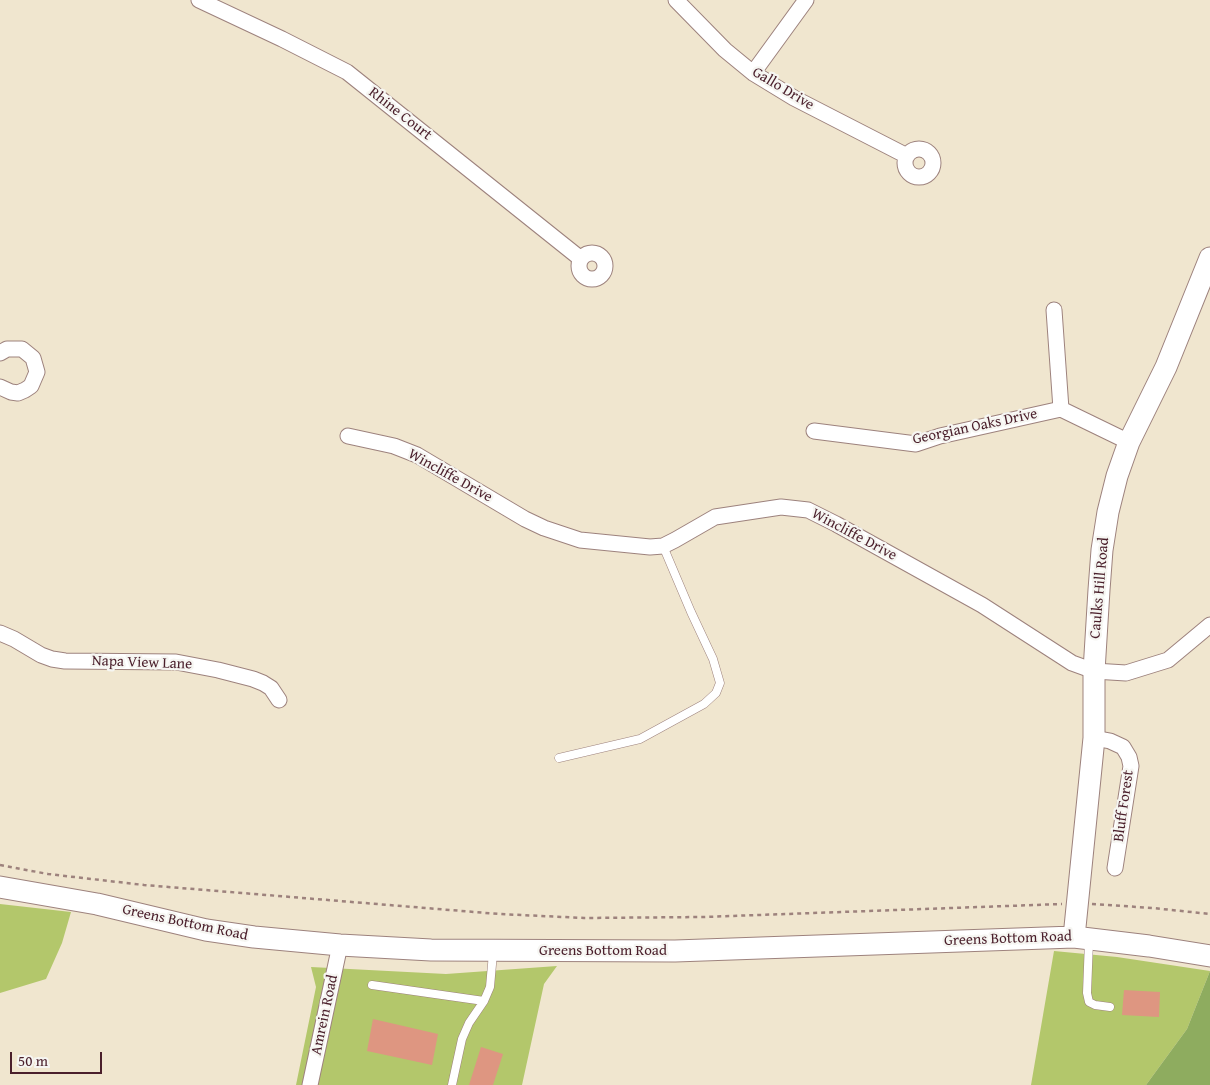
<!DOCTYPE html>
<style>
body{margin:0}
#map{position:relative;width:1210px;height:1085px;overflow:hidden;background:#f0e6cf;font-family:"Gentium Book Plus",serif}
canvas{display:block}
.scale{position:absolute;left:10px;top:1052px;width:92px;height:22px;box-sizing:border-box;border:2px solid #4a1f2b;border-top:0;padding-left:6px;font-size:15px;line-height:18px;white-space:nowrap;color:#4a1f2b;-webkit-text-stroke:4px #f6f6f2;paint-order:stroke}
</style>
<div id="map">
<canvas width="1210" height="1085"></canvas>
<div class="scale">50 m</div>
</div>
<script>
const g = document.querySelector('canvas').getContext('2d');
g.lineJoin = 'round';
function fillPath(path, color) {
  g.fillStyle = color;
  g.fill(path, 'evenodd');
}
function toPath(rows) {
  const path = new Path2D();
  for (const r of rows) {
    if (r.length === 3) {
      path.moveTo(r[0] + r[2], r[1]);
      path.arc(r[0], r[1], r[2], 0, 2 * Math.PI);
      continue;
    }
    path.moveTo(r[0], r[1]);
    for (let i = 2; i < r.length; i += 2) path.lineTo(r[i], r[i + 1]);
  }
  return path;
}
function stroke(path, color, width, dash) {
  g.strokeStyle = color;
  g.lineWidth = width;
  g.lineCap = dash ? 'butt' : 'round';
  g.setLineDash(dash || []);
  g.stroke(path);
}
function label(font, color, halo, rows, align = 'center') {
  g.font = font + ' "Gentium Book Plus",serif';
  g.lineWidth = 4.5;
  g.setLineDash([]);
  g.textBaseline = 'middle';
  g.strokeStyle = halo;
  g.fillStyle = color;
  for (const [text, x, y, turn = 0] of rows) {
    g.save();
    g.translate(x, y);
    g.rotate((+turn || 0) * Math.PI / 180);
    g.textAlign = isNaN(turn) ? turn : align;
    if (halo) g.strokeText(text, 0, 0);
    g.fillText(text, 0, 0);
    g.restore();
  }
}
fillPath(toPath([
 [0,904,71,912,62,943,46,979,0,993],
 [1054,951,1117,957,1210,971,1187,1029,1146,1085,1031,1085],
 [557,966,544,984,522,1085,296,1085,316,987,311,967,446,974]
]), '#b3c76b');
fillPath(toPath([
 [1210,971,1210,1085,1146,1085,1187,1029]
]), '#8eac5f');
fillPath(toPath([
 [1124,990,1160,992,1159,1017,1122,1015],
 [373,1019,438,1034,432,1065,367,1051],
 [481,1047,503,1054,493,1085,469,1085]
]), '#de9681');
const lane = toPath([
 [559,758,640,739,704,704,716,693,720,683,713,659,691,612,663,546],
 [1089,941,1087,993,1089,1002,1095,1005,1110,1007],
 [372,985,484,1001,490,987,493,953],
 [452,1085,462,1039,469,1023,484,1001]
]);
const street = toPath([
 [199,0,282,39,347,72,581,259],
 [676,0,725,50,753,73,794,98,907,156],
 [753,73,806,0],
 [919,163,14],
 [592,266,13],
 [1054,310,1061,409],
 [0,353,7,349,22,349,33,358,37,372,31,386,25,390,18,393,11,392,0,387],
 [814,431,916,444,940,436,1061,409,1129,442],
 [348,436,394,446,417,455,525,519,544,528,580,540,650,547,663,546,675,540,715,517,781,507,808,510,836,524,982,605,1072,663,1094,671,1126,673,1168,660,1210,625],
 [0,633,14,639,41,655,52,659,65,661,176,662,218,670,253,679,263,683,271,688,279,700],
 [1094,738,1110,741,1123,747,1129,757,1131,766,1115,868],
 [310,1085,340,945]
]);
const secondary = toPath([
 [0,887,97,904,206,930,254,937,340,945,431,950,675,951,1074,937,1149,946,1210,956],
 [1074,937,1094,738,1094,671,1099,590,1102,550,1108,512,1117,476,1129,442,1166,367,1210,258]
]);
stroke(lane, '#9d827d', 9);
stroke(street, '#9d827d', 17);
stroke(secondary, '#9d827d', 23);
stroke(toPath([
 [0,865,48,874,144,885,499,914,584,918,703,917,1062,904],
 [1092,904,1153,908,1210,914]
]), '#9d827d', 2.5, [4, 4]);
stroke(lane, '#fff', 8);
stroke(street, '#fff', 15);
stroke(secondary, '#fff', 21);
label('15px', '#4a1f2b', '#f6f6f2', [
 ["Gallo Drive",783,89,31],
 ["Rhine Court",400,114,38],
 ["Georgian Oaks Drive",975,427,-12],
 ["Wincliffe Drive",450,476,29],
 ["Wincliffe Drive",854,535,28],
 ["Caulks Hill Road",1100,588,-85],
 ["Napa View Lane",142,663,2],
 ["Bluff Forest",1124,806,-82],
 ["Greens Bottom Road",185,923,12],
 ["Greens Bottom Road",1008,939,-2],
 ["Greens Bottom Road",603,951],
 ["Amrein Road",325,1015,-78]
]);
</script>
